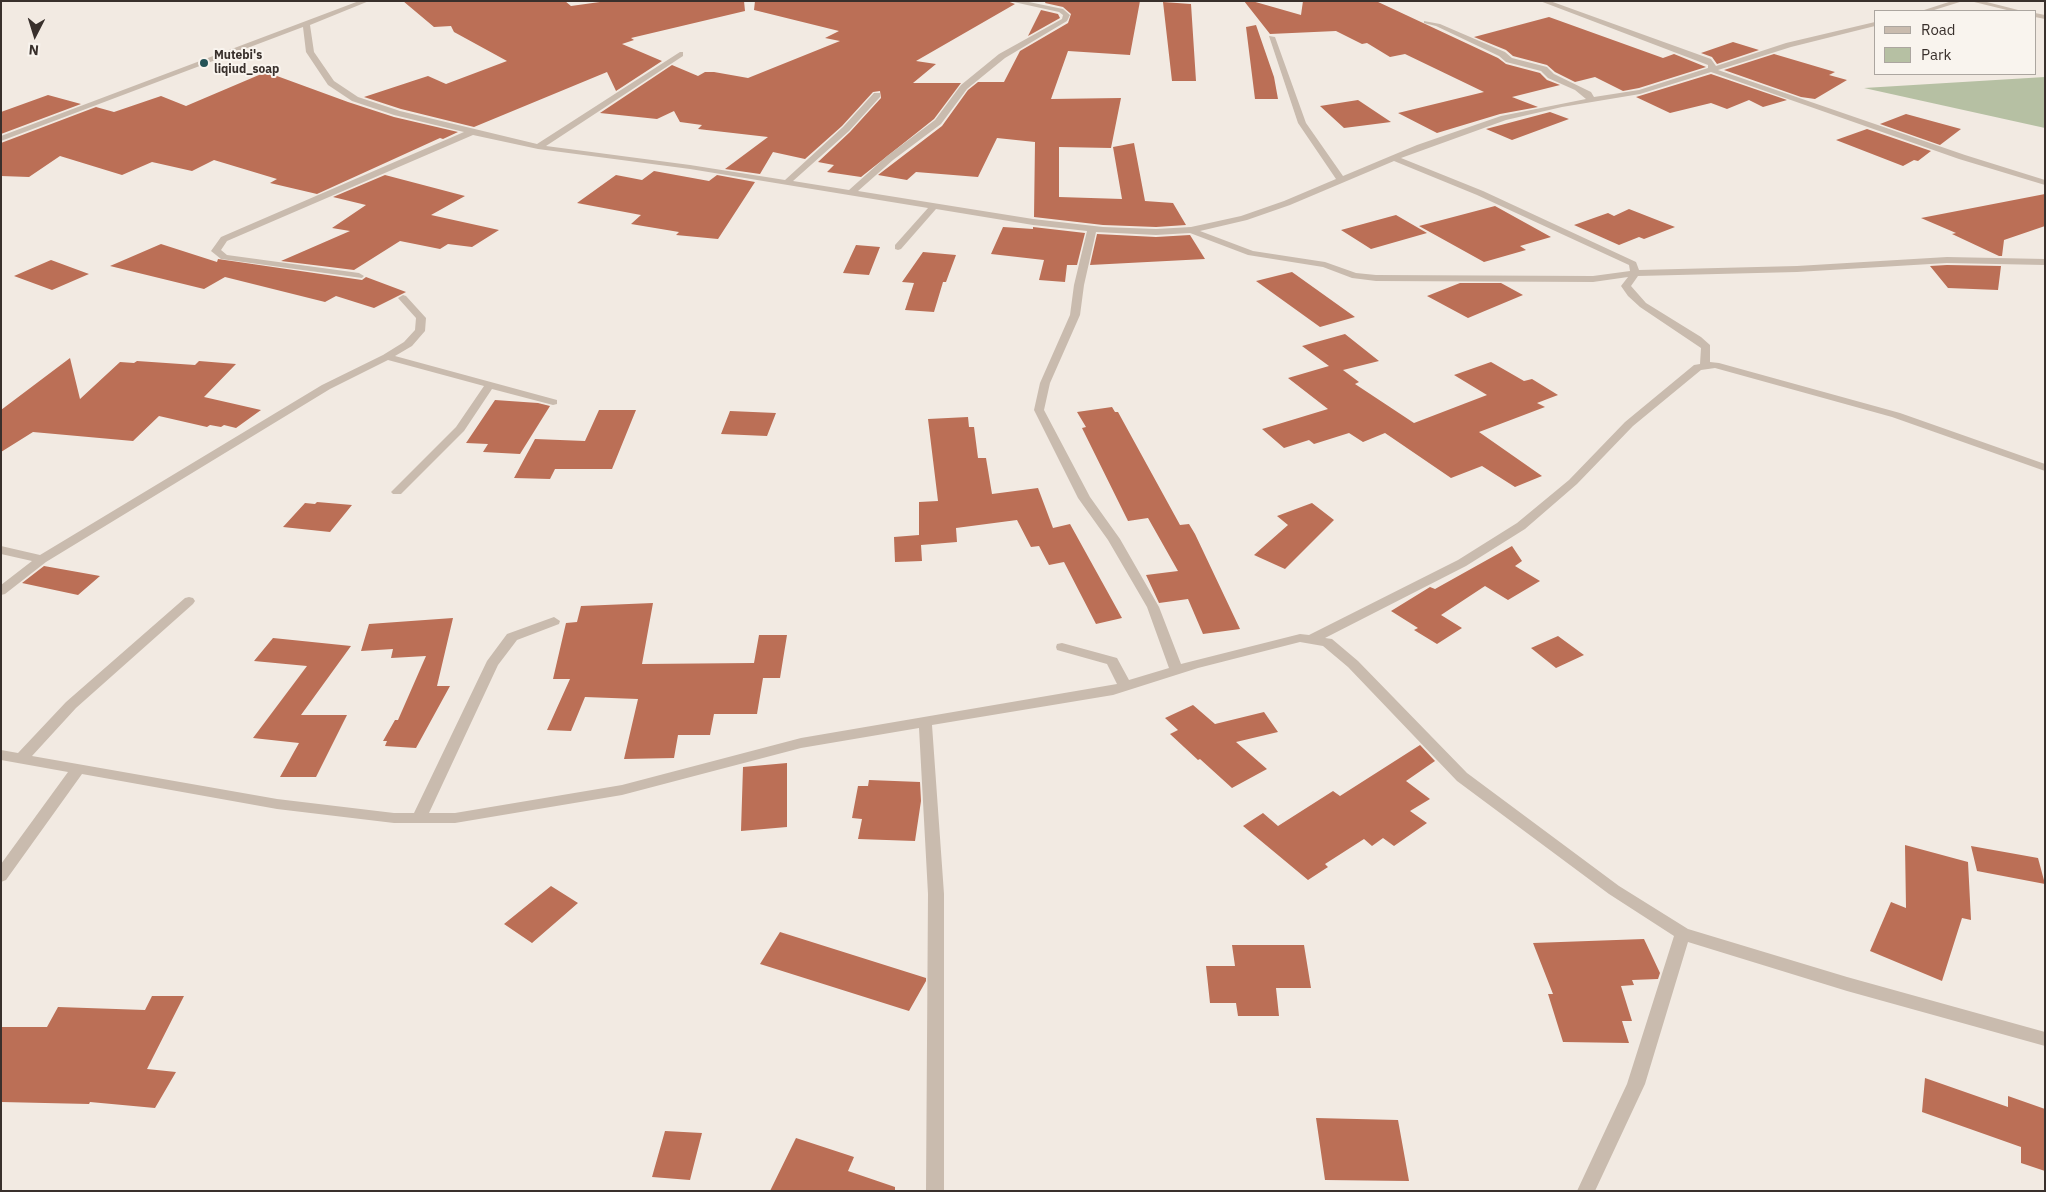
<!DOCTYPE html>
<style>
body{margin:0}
#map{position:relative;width:2046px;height:1192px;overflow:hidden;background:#f2eae2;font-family:"IBM Plex Sans",sans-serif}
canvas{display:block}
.frame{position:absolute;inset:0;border:2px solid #39302c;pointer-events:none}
.legend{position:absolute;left:1874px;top:10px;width:162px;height:65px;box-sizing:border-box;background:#f9f4ee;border:1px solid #aca6a0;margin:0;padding:6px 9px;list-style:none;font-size:15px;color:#39302c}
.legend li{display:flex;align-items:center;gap:10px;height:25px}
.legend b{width:25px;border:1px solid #aca6a0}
.north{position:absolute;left:10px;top:10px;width:50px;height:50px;-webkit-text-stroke:4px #f9f4ee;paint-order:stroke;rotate:185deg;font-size:14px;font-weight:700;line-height:20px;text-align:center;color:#39302c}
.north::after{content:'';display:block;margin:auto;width:18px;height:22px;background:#39302c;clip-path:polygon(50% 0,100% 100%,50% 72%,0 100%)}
</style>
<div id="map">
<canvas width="2046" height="1192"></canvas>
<div class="frame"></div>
<ul class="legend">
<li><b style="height:6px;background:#c9bbae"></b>Road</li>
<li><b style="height:14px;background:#b6c0a3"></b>Park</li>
</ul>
<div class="north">N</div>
</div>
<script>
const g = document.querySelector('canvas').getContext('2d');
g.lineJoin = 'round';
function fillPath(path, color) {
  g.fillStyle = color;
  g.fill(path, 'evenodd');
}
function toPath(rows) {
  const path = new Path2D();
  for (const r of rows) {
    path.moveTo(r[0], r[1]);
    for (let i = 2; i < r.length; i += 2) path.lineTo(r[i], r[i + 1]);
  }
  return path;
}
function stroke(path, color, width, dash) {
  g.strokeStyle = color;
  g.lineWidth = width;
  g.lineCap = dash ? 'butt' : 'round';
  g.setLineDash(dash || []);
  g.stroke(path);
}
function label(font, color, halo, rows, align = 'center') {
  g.font = font + ' "IBM Plex Sans",sans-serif';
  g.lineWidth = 4;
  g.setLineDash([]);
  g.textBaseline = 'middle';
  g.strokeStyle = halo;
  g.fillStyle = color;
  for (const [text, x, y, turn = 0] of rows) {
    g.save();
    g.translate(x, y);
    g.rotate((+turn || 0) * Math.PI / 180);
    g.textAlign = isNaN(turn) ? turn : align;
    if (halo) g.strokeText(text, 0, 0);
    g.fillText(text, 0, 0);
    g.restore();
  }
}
fillPath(toPath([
 [2045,77,2045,128,1864,88]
]), '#b6c0a3');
fillPath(toPath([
 [403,1,565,1,571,6,607,1,744,1,745,11,631,38,634,40,622,44,662,61,616,91,607,72,474,127,401,109,364,97,428,76,446,84,507,61,454,32,451,26,434,27],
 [755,1,1007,1,1015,4,916,61,936,64,913,83,961,83,934,119,861,177,827,172,834,165,818,162,850,132,881,98,880,91,873,92,842,126,805,159,773,152,760,174,725,169,768,137,698,129,702,125,680,122,674,111,657,119,600,113,672,65,698,76,705,72,714,72,748,78,840,41,825,38,839,31,754,10],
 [1046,1,1140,1,1130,55,1068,51,1051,99,1121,98,1111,148,1059,147,1059,197,1122,199,1113,147,1134,143,1145,201,1173,203,1186,225,1156,227,1103,225,1034,217,1035,142,997,138,978,177,916,172,907,180,878,175,942,126,968,90,978,82,1004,82,1020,51,1068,23,1071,14,1063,7,1045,3],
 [1244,1,1252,1,1301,15,1303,1,1376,1,1498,58,1506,64,1540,73,1547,80,1560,85,1512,97,1538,107,1500,114,1437,133,1398,113,1484,92,1405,54,1390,57,1367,43,1362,44,1336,31,1270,34],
 [1163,2,1191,4,1196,81,1172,81],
 [1041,10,1058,14,1060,18,1028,36],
 [1549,17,1663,58,1674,54,1706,67,1639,88,1623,91,1595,77,1575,82,1555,72,1547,65,1513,56,1506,50,1474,37],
 [1256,25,1274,77,1278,99,1255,99,1246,27],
 [1733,42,1759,50,1717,64,1712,57,1701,53],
 [1774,54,1835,72,1829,75,1847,80,1815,99,1801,97,1724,70],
 [266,72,348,102,394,117,458,132,443,139,440,138,317,194,270,183,277,179,214,160,192,171,152,162,122,175,60,156,29,177,1,176,1,143,96,107,114,112,161,96,186,106],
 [1711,74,1787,100,1763,107,1749,100,1727,109,1711,103,1670,113,1636,97],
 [48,95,81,104,1,134,1,112],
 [1358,100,1391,122,1344,128,1320,106],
 [1550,112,1569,119,1512,140,1486,129],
 [1906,114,1961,129,1940,145,1880,124],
 [1867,129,1931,151,1918,161,1914,160,1903,166,1836,140],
 [654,171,709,181,717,175,755,182,718,239,676,235,679,232,631,224,641,215,577,203,616,175,642,180],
 [385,175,465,196,431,215,499,230,472,247,448,244,440,249,400,241,354,270,281,261,350,231,332,228,366,205,333,197],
 [2045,194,2045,226,2004,240,2002,256,1997,256,1999,256,1952,234,1956,233,1921,218],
 [1495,206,1551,237,1520,246,1526,250,1484,262,1419,226],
 [1629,209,1675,227,1644,239,1639,237,1619,245,1574,225,1608,213,1614,216],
 [1396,215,1427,233,1371,249,1341,230],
 [1003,227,1033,229,1033,227,1085,233,1077,265,1067,265,1065,282,1039,280,1044,260,991,254],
 [1097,234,1156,237,1190,235,1205,259,1090,265],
 [161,244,217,262,218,259,362,280,366,277,406,292,374,308,336,296,325,302,225,277,204,289,110,266],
 [856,245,880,247,869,275,843,273],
 [923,252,956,255,946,282,943,282,934,312,905,310,914,283,902,282],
 [51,260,89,274,52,290,14,276],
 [1947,265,2001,266,1998,290,1948,288,1930,266],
 [1292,272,1355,317,1320,327,1256,281],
 [1460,283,1501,283,1523,295,1468,318,1427,296],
 [1345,334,1379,361,1343,370,1359,382,1355,384,1414,423,1487,395,1454,375,1491,362,1524,381,1532,379,1558,395,1537,403,1545,407,1479,432,1542,476,1515,487,1482,466,1451,478,1385,433,1363,442,1349,433,1314,444,1309,440,1284,448,1262,429,1328,409,1288,378,1329,366,1302,346],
 [70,358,80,399,120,362,134,363,137,361,195,365,199,361,236,364,204,397,261,410,236,428,224,425,221,427,210,425,207,427,159,416,133,441,33,432,1,452,1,410],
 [495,400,538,403,550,406,520,454,483,452,488,444,466,443],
 [1112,407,1115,412,1118,412,1180,525,1189,524,1195,534,1240,629,1203,634,1188,599,1159,603,1146,575,1178,571,1148,518,1128,521,1082,428,1086,427,1077,412],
 [599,410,636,410,612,469,555,469,550,479,514,478,535,439,585,441],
 [730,411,776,413,767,436,721,434],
 [968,417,969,427,974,427,978,458,986,458,992,494,1038,488,1053,528,1070,524,1122,618,1096,624,1064,562,1049,565,1039,546,1031,547,1017,520,956,528,957,542,921,545,922,561,895,562,894,537,919,535,919,502,938,501,928,419],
 [317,502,352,505,330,532,283,527,305,503,315,504],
 [1312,503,1334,520,1285,569,1254,555,1288,525,1277,516],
 [1512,546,1522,561,1515,566,1540,581,1508,600,1485,586,1441,615,1462,628,1437,644,1414,630,1418,628,1391,611,1430,587,1435,589],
 [44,566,100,576,78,595,22,583],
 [653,603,642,664,754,663,759,635,787,635,780,678,763,678,757,714,714,714,710,735,678,735,674,758,624,759,638,699,585,697,571,731,547,730,570,679,553,679,566,623,577,622,581,606],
 [453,618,437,686,450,686,416,748,385,746,387,741,383,741,395,720,398,720,426,656,391,658,393,649,361,651,369,624],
 [1558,636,1584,655,1556,668,1531,648],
 [273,638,351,646,301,715,347,715,316,777,280,777,299,743,253,738,307,666,254,661],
 [1193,705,1215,724,1264,712,1278,732,1236,742,1267,769,1232,788,1200,759,1198,760,1170,734,1178,730,1165,718],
 [1420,745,1435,761,1406,781,1430,799,1410,811,1427,823,1394,846,1383,838,1372,846,1364,839,1325,864,1328,867,1308,880,1243,826,1263,813,1278,826,1333,791,1340,796],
 [787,763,787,827,741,831,743,767],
 [869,780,920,782,921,801,915,841,858,839,862,819,852,818,858,786,868,786],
 [1905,845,1968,862,1971,920,1962,918,1942,981,1870,951,1891,902,1906,908],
 [1971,846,2038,858,2045,884,1977,871],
 [551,886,578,903,532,943,504,924],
 [780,932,926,978,926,981,909,1011,760,964],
 [1644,939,1660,973,1658,979,1632,980,1634,985,1621,986,1632,1021,1622,1021,1629,1043,1563,1042,1548,994,1553,994,1533,943],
 [1232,945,1304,945,1311,988,1276,988,1279,1016,1238,1016,1236,1003,1210,1003,1206,966,1235,966],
 [152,996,184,996,147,1069,176,1072,155,1108,90,1102,89,1104,1,1102,1,1027,47,1027,58,1007,145,1010],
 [1925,1078,2008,1107,2008,1096,2045,1109,2045,1171,2021,1163,2021,1147,1922,1112],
 [1316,1118,1398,1120,1409,1181,1325,1180],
 [665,1131,702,1133,690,1180,652,1177],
 [796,1138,854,1157,848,1171,895,1187,895,1191,770,1191]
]), '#bb6f56');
fillPath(toPath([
 [359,1,369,1,310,25,314,52,334,81,358,97,400,111,537,144,680,52,683,52,683,56,546,146,690,165,785,180,843,127,874,93,880,93,880,97,849,131,793,181,849,190,887,156,935,120,961,85,999,54,1062,19,1063,15,1059,12,1009,1,1024,1,1063,9,1070,15,1067,21,1005,58,967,89,941,124,893,160,858,191,1033,219,1103,227,1156,229,1191,227,1241,216,1284,201,1336,179,1298,123,1269,36,1275,37,1306,123,1343,176,1417,145,1501,116,1586,99,1575,90,1548,78,1541,71,1506,62,1499,56,1436,26,1424,23,1424,21,1440,24,1505,52,1512,58,1547,67,1554,74,1591,92,1594,97,1639,90,1708,68,1708,65,1540,1,1550,1,1711,59,1716,66,1786,43,1875,22,1875,26,1791,47,1718,70,1965,155,2045,180,2045,185,1959,159,1711,72,1640,94,1562,107,1506,120,1401,158,1483,191,1636,262,1639,270,1797,266,1947,257,2045,259,2045,265,1947,263,1797,272,1638,276,1631,286,1646,303,1701,337,1710,345,1710,362,1719,363,1900,413,2045,464,2045,471,1892,417,1715,368,1701,370,1633,426,1577,484,1525,529,1466,566,1325,638,1332,639,1358,661,1467,773,1619,886,1688,929,1847,977,2045,1032,2045,1046,1847,991,1688,942,1645,1084,1595,1191,1577,1191,1627,1084,1674,936,1609,894,1457,781,1348,667,1323,646,1300,642,1198,668,1113,695,932,725,944,894,944,1191,926,1191,928,894,919,728,801,748,622,795,455,823,394,823,277,809,82,774,6,880,1,882,1,864,68,772,1,760,1,750,18,753,66,702,185,598,189,597,193,598,195,601,193,604,76,708,32,756,277,799,394,813,414,813,487,661,507,634,554,617,560,621,559,624,517,640,498,665,429,813,455,813,622,785,801,738,1117,684,1107,664,1057,650,1056,647,1057,644,1062,643,1117,658,1129,680,1169,668,1147,607,1108,540,1078,498,1034,410,1040,383,1070,315,1074,285,1087,231,1033,225,936,209,901,249,898,250,895,249,895,245,928,208,690,169,538,149,473,135,227,241,221,250,227,255,359,273,364,276,362,278,221,259,211,251,221,237,464,132,394,115,352,101,328,85,306,52,303,27,1,141,1,136,359,1],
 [1394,161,1477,195,1629,265,1630,271,1593,276,1376,275,1356,273,1325,262,1253,251,1200,231,1247,220,1290,205,1394,161],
 [1096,232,1156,235,1190,233,1248,255,1323,267,1352,278,1376,281,1593,282,1628,277,1621,286,1628,296,1640,307,1701,348,1700,364,1694,365,1625,422,1569,480,1517,523,1458,560,1309,635,1300,634,1181,664,1159,607,1120,539,1090,497,1044,410,1050,383,1080,315,1084,285,1096,232],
 [1952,1,1963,1,1931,11,1921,11,1952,1],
 [1970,1,1983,1,2022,11,2011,11,1970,1],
 [2035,13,2045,15,2045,19,2035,17,2035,13],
 [403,295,406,296,426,318,425,331,412,346,395,356,557,400,557,404,553,405,492,389,464,431,401,494,393,494,391,492,456,427,484,386,388,360,330,389,46,562,5,594,1,595,1,585,32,561,1,554,1,546,40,555,322,385,383,355,404,342,415,330,416,318,398,298,403,295]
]), '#c9bbae');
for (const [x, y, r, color] of [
 [204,63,5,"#255357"]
]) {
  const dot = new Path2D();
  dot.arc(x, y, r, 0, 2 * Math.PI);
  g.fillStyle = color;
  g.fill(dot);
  stroke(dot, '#f9f4ee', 2);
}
label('bold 12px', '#39302c', '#f9f4ee', [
 ["Mutebi's",214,56],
 ["liqiud_soap",214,70]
], 'left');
</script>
